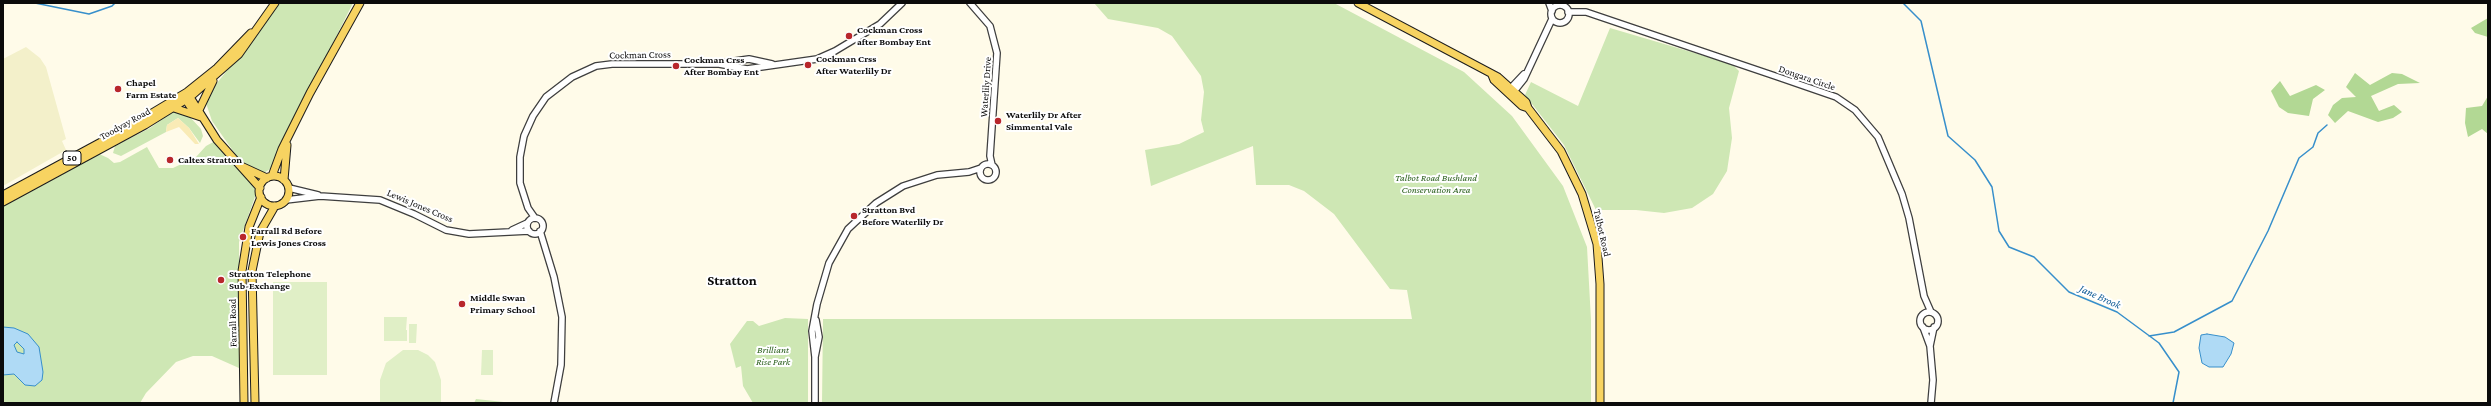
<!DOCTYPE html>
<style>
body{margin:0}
#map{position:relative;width:2491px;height:406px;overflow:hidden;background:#fffbe9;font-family:"Crimson Pro",serif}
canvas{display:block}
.frame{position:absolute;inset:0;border:4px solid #0b0b0b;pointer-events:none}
</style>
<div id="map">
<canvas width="2491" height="406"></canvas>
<div class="frame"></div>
</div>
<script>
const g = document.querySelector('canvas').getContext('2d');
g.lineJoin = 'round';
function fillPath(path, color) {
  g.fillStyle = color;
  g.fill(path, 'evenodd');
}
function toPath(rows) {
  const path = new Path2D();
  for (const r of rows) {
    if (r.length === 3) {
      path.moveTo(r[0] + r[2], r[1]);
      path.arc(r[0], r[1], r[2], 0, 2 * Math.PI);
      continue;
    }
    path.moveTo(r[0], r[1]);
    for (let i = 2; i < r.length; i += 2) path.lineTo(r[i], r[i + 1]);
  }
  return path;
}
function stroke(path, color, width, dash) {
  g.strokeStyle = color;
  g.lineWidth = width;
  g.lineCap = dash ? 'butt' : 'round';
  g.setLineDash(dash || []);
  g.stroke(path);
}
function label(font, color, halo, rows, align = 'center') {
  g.font = font + ' "Crimson Pro",serif';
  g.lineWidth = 4;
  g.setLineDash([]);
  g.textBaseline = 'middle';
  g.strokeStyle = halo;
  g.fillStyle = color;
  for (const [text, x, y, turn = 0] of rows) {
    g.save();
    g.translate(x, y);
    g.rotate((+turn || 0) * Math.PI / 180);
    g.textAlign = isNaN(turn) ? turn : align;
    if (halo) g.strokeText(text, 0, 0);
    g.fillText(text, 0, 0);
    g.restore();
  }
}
fillPath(toPath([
 [26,47,40,58,46,67,66,139,62,141,66,150,3,186,3,59]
]), '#f3f0ca');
fillPath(toPath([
 [275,3,353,3,270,169,264,173,248,166,238,158,212,121,206,103,217,83,248,44],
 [1094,3,1334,3,1464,72,1512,116,1563,186,1587,247,1591,320,1591,403,822,403,823,319,1412,319,1407,290,1390,289,1334,214,1304,191,1289,185,1256,185,1253,146,1151,186,1145,150,1179,144,1204,132,1201,120,1204,92,1201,76,1172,36,1158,28,1108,19],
 [1610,28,1732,64,1739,71,1729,108,1732,138,1727,171,1713,194,1692,208,1664,213,1636,210,1596,210,1564,145,1525,95,1531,82,1578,106],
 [174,111,189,116,201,129,203,136,200,143,189,128,178,118,167,125,166,132,121,156,113,153,115,146,150,128],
 [217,140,255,189,256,194,239,242,239,368,212,356,193,356,176,362,146,393,140,403,3,403,3,203,95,152,108,158,114,163,120,162,147,147,159,168,173,168,196,157,206,146],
 [785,318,808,319,808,403,753,403,743,386,741,366,736,368,730,344,747,321,753,321,759,326],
 [476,399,513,403,474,403]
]), '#cee7b4');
fillPath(toPath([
 [2488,18,2488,37,2475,33,2471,28],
 [2355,73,2370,85,2392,73,2402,74,2420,83,2398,84,2371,96,2379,111,2394,105,2402,112,2393,118,2378,122,2348,111,2335,123,2328,115,2333,105,2342,98,2356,97,2346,87],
 [2280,81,2290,96,2316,85,2325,90,2313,99,2309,116,2288,113,2279,107,2271,91],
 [2488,96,2488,134,2482,129,2468,137,2465,123,2466,108,2482,106]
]), '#b2d894');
fillPath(toPath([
 [178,118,189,128,199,144,195,144,179,127,166,132,167,125]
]), '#f9ebb6');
fillPath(toPath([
 [273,282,327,282,327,375,273,375],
 [384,317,407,317,406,330,407,330,407,341,384,341],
 [409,324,417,324,416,343,409,343],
 [403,350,418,350,428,355,435,362,441,380,441,403,380,403,380,380,386,363],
 [482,350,493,350,493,375,481,375]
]), '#e0efc6');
const water = toPath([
 [3,327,14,328,28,334,39,347,43,372,42,380,35,386,25,385,14,374,3,375,3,327],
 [17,342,24,349,24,354,17,352,14,345,17,342],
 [2207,334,2225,337,2234,343,2231,354,2223,367,2209,367,2202,363,2199,348,2201,335,2207,334]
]);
fillPath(water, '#afdaf5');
stroke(water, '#378fcb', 1);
stroke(toPath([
 [35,3,89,14,112,6,115,3],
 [1903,3,1921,21,1948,136,1975,160,1992,187,1999,231,2009,247,2034,257,2069,292,2117,312,2159,343,2179,372,2173,403],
 [2149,336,2174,332,2232,301,2268,231,2299,158,2313,147,2318,133,2327,125]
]), '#378fcb', 1.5);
const minor = toPath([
 [970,3,990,26,997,53,990,156,992,165],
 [1549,3,1552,11],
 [1560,14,9],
 [1568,12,1586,12,1778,77,1836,97,1855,110,1878,137,1902,194,1909,218,1924,296,1931,312],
 [721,63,749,59,772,64],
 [1508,91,1524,74],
 [1512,94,1524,79,1552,19],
 [988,172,8],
 [289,188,318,195],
 [286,200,320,196,380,200,414,214,446,230,469,234,529,231],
 [535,218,528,208,520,183,520,157,524,136,533,116,546,97,572,77,596,66,612,64,719,64,747,69,817,59,835,51,880,24,902,3],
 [535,226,8],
 [512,230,527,223],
 [540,231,554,277,562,317,561,365,554,403],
 [1929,321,9],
 [1923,327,1930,346,1933,380,1931,403],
 [1930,346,1934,327],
 [815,357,812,331,817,304,829,263,848,229,876,203,903,186,937,175,969,172,981,168],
 [815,403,815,357,819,337,816,320]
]);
const major = toPath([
 [1358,3,1498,77,1526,102,1528,108,1561,151,1582,194,1597,244,1600,284,1600,403],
 [1492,75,1494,80,1522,106,1528,108],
 [188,94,217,140,260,188],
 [184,97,196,115],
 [174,108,201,117],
 [199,110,213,81],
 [241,166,267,178],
 [272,176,282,149,310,93,360,3],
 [274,191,15],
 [284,180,287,145],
 [3,195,127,128,187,92,217,68,251,33],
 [3,202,145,125,190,97,239,54,275,3],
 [244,403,242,271,249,227,261,197],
 [255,403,252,271,260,232,275,206]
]);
stroke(minor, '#3e3e3e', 8);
stroke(major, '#1c1c1c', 9);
stroke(minor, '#fff', 5.5);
stroke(major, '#f7d361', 7);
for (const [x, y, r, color] of [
 [849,36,4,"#b8262c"],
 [808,65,4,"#b8262c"],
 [676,66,4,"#b8262c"],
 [118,89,4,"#b8262c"],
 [998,121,4,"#b8262c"],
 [170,160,4,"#b8262c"],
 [854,216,4,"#b8262c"],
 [243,237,4,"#b8262c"],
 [221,280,4,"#b8262c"],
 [462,304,4,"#b8262c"]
]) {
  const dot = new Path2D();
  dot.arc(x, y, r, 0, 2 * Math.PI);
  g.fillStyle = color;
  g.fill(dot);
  stroke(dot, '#fff', 1.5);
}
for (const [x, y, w] of [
 [72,158,18]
]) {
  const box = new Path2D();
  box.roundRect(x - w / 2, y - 7, w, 14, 3);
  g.fillStyle = '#fff';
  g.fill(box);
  stroke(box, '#0b0b0b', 1);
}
label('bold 9px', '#0b0b0b', null, [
 ["50",72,158]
]);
label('bold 10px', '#0b0b0b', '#fff', [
 ["Cockman Cross",857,30],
 ["after Bombay Ent",857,42],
 ["Cockman Crss",816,59],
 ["After Waterlily Dr",816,71],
 ["Cockman Crss",684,60],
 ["After Bombay Ent",684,72],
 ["Chapel",126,83],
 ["Farm Estate",126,95],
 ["Waterlily Dr After",1006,115],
 ["Simmental Vale",1006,127],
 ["Caltex Stratton",178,160],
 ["Stratton Bvd",862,210],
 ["Before Waterlily Dr",862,222],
 ["Farrall Rd Before",251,231],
 ["Lewis Jones Cross",251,243],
 ["Stratton Telephone",229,274],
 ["Sub-Exchange",229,286],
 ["Middle Swan",470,298],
 ["Primary School",470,310]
], 'left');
label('10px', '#0b0b0b', '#fff', [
 ["Cockman Cross",640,55,-1],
 ["Dongara Circle",1807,78,19],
 ["Waterlily Drive",986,87,-86],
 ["Toodyay Road",125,124,-29],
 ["Lewis Jones Cross",420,206,23],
 ["Talbot Road",1602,233,77],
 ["Farrall Road",233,323,-91]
]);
label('italic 10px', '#2b601d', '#fff', [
 ["Talbot Road Bushland",1436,178],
 ["Conservation Area",1436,190],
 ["Brilliant",773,350],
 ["Rise Park",773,362]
]);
label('italic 11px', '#176099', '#fff', [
 ["Jane Brook",2100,297,24]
]);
label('bold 14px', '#0b0b0b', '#fff', [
 ["Stratton",732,281]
]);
</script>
